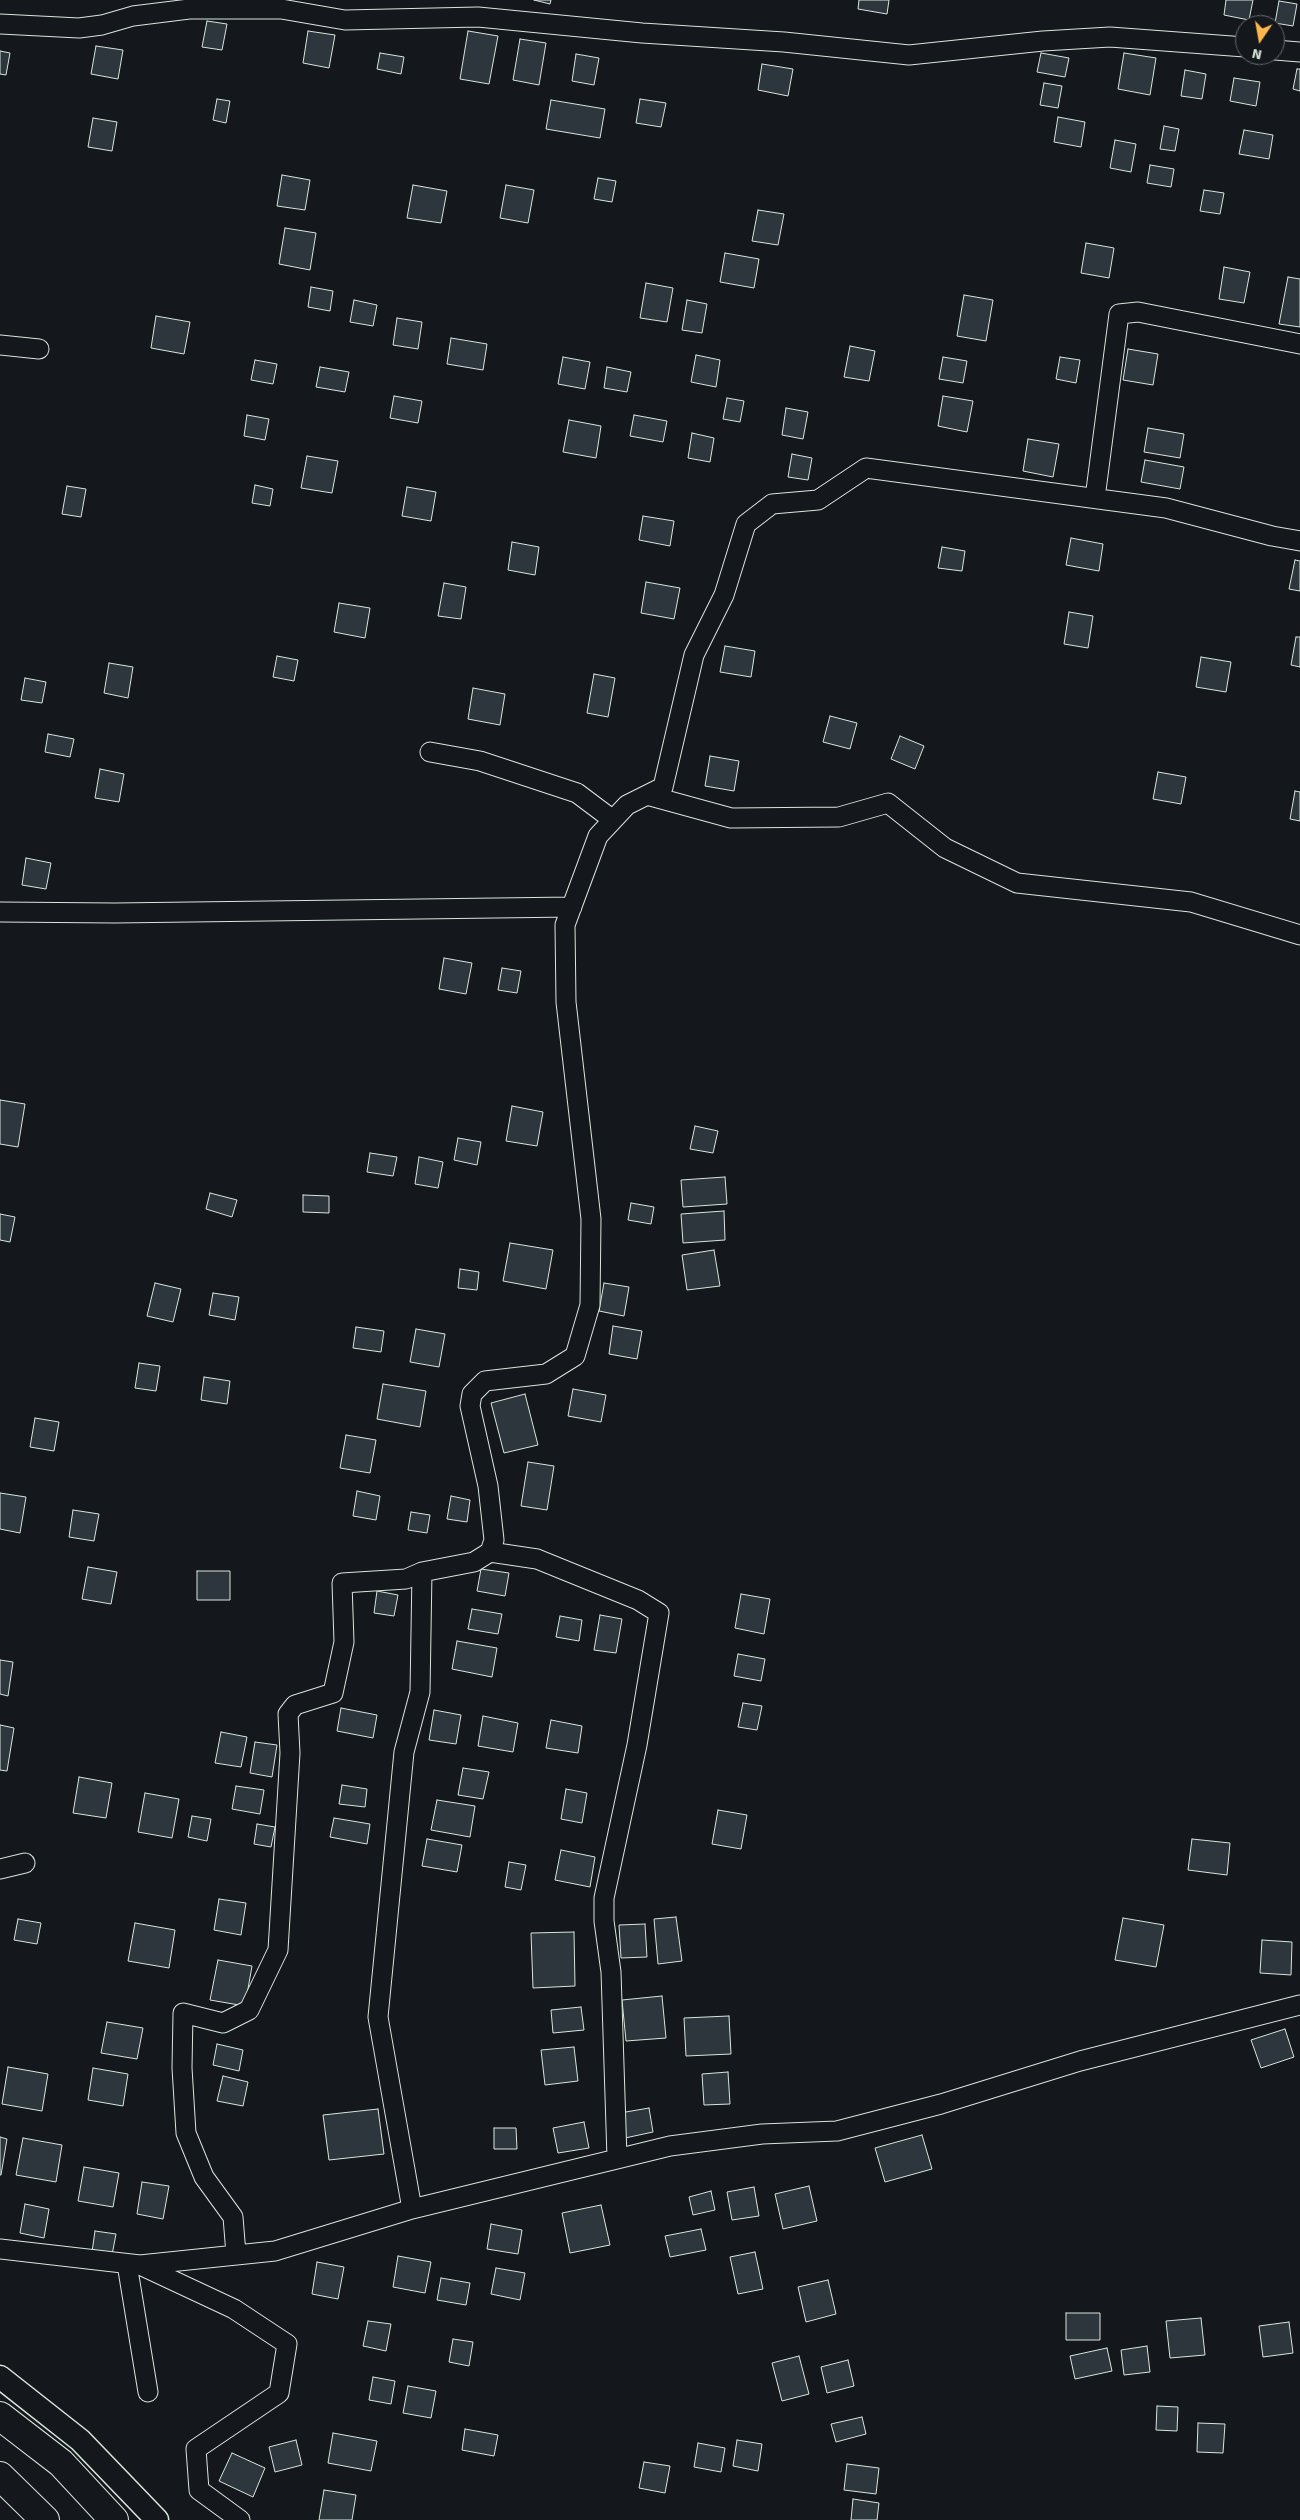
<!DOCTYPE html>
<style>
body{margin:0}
#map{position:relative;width:1300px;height:2520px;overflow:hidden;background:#14181c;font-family:Signika,sans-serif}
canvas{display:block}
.north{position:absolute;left:1235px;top:15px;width:50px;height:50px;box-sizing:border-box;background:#14181c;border:1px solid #626a69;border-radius:50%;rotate:192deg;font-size:14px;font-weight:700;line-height:20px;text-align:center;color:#d8e6dc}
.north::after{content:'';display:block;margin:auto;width:18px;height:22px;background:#ffb74d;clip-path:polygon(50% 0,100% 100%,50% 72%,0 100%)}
</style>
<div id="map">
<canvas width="1300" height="2520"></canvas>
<div class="north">N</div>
</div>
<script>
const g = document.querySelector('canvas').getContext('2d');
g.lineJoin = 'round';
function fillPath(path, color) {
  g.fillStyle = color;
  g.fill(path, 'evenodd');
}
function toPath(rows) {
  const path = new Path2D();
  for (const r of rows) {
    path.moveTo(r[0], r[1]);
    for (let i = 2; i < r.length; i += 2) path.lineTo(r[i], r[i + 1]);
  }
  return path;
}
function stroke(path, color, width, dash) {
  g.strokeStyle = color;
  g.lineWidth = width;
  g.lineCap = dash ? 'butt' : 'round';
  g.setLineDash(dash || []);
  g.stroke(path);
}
const building = toPath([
 [534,0,551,0,550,4,534,0],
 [859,0,889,0,887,14,858,9,859,0],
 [1226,0,1253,0,1249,20,1224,15,1226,0],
 [1279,1,1297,4,1293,26,1275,23,1279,1],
 [207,21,227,24,222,50,202,47,207,21],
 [308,31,335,35,329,68,303,63,308,31],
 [468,31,498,36,489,84,460,79,468,31],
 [520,39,546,43,539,85,513,80,520,39],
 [96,46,123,50,118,79,91,74,96,46],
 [0,51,10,53,6,75,0,74,0,51],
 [380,53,404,57,401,74,377,69,380,53],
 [1041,53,1069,58,1065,77,1037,72,1041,53],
 [1124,53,1156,58,1150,95,1118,89,1124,53],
 [576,54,599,58,594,85,572,81,576,54],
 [762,64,793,69,788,96,758,90,762,64],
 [1297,69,1300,69,1300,91,1293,89,1297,69],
 [1185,70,1206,74,1202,99,1181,96,1185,70],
 [1234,78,1260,82,1256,106,1230,101,1234,78],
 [1044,83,1062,86,1058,108,1040,105,1044,83],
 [217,99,230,101,226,123,213,120,217,99],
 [640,99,666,103,661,127,636,123,640,99],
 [551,100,605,109,600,138,546,129,551,100],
 [1058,117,1085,122,1081,147,1054,142,1058,117],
 [93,118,117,122,112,151,88,147,93,118],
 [1164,126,1179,129,1175,151,1160,149,1164,126],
 [1244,130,1273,135,1269,159,1239,154,1244,130],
 [1115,140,1136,144,1131,172,1110,168,1115,140],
 [1150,165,1174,169,1171,187,1147,183,1150,165],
 [282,175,310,180,305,210,277,206,282,175],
 [598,178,616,181,612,202,594,199,598,178],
 [413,185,447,191,441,223,407,218,413,185],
 [506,185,534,190,528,223,500,218,506,185],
 [1204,190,1224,193,1220,214,1200,211,1204,190],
 [758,210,784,214,778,245,752,241,758,210],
 [285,228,316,233,310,270,279,264,285,228],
 [1086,243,1114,248,1109,278,1081,273,1086,243],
 [725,253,759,259,754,288,720,282,725,253],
 [1224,267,1250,272,1244,303,1219,299,1224,267],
 [1288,277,1300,279,1300,327,1279,324,1288,277],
 [646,283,673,288,667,322,640,318,646,283],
 [311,287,333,291,330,311,308,307,311,287],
 [964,295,993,300,986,341,957,336,964,295],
 [354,300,377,305,373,326,350,322,354,300],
 [687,300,707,304,702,333,682,330,687,300],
 [156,316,190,322,184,354,151,348,156,316],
 [397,318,422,322,418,349,393,345,397,318],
 [451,338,487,344,483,370,447,364,451,338],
 [850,346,875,351,869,381,844,377,850,346],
 [1128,349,1158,354,1153,385,1123,380,1128,349],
 [696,355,720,360,716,387,691,382,696,355],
 [563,357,590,362,585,389,558,384,563,357],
 [943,357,967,361,963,383,939,379,943,357],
 [1060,357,1080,360,1076,383,1056,379,1060,357],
 [255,360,277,364,273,384,251,380,255,360],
 [320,367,349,372,345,392,316,387,320,367],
 [607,367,631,372,627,392,604,388,607,367],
 [394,396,422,401,418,423,390,418,394,396],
 [943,396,973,401,967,432,938,426,943,396],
 [727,398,744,401,740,422,723,419,727,398],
 [786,408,808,412,803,439,782,435,786,408],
 [247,415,269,419,265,440,244,436,247,415],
 [634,415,667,421,663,442,630,436,634,415],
 [569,420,601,426,596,458,563,452,569,420],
 [1148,428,1184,434,1180,458,1144,452,1148,428],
 [692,433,714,438,710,462,688,458,692,433],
 [1028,439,1059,444,1053,477,1023,471,1028,439],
 [792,454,812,458,808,480,788,477,792,454],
 [307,456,338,461,332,493,301,488,307,456],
 [1145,460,1184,467,1180,489,1141,482,1145,460],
 [255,485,273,489,270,506,252,503,255,485],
 [67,486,86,489,81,517,62,514,67,486],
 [407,487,436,492,431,521,402,516,407,487],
 [643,516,674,521,670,546,639,540,643,516],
 [1071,538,1103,544,1099,571,1066,565,1071,538],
 [512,542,539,547,535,575,508,570,512,542],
 [942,547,965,551,962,571,938,568,942,547],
 [1295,560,1300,561,1300,591,1289,589,1295,560],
 [646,582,680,588,674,619,641,613,646,582],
 [444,583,466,587,461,619,438,616,444,583],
 [339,603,370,608,365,638,334,632,339,603],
 [1069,612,1093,616,1088,648,1064,644,1069,612],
 [1296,637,1300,637,1300,667,1291,665,1296,637],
 [725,646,755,651,751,677,720,672,725,646],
 [277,656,298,660,294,681,273,677,277,656],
 [1201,657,1231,662,1226,692,1196,687,1201,657],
 [109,663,133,667,128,698,104,693,109,663],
 [594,674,615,678,608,717,587,713,594,674],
 [25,678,46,682,42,703,21,700,25,678],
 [473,688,505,694,500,725,468,719,473,688],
 [830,716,857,723,850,749,823,742,830,716],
 [48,734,74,739,70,757,45,752,48,734],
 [900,736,924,746,915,769,891,759,900,736],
 [710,756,739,761,734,791,705,786,710,756],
 [100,769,124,774,119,802,95,798,100,769],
 [1158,772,1186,777,1181,804,1153,799,1158,772],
 [1295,791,1300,792,1300,821,1290,819,1295,791],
 [26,858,51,863,46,889,22,885,26,858],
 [444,958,472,963,466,994,439,989,444,958],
 [502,968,521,971,517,993,498,990,502,968],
 [0,1100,25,1104,18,1147,0,1144,0,1100],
 [512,1106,543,1112,537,1146,506,1141,512,1106],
 [695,1126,718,1131,713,1153,690,1149,695,1126],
 [458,1138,481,1142,477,1165,454,1160,458,1138],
 [370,1153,397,1157,393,1176,367,1172,370,1153],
 [419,1157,443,1162,438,1188,415,1184,419,1157],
 [725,1177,727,1204,683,1207,681,1180,725,1177],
 [210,1193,237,1200,232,1217,206,1209,210,1193],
 [303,1195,329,1196,329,1213,303,1212,303,1195],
 [631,1203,654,1207,651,1224,628,1220,631,1203],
 [724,1211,725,1240,683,1243,681,1214,724,1211],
 [0,1214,15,1217,10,1242,0,1240,0,1214],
 [510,1243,553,1250,546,1289,503,1281,510,1243],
 [714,1250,720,1286,687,1290,682,1255,714,1250],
 [460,1269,479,1272,477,1290,458,1288,460,1269],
 [155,1283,181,1289,173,1322,147,1316,155,1283],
 [604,1283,629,1287,624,1316,599,1311,604,1283],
 [213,1293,239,1297,235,1320,209,1315,213,1293],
 [613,1326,642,1331,637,1359,609,1354,613,1326],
 [356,1327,384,1331,381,1352,353,1348,356,1327],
 [416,1329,445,1334,439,1367,410,1362,416,1329],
 [139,1363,160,1366,156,1391,135,1388,139,1363],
 [204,1377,230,1381,227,1404,201,1400,204,1377],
 [383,1384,426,1391,420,1427,377,1419,383,1384],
 [573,1389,606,1395,601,1422,568,1416,573,1389],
 [525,1394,538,1445,504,1453,491,1403,525,1394],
 [35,1418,59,1422,54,1451,30,1447,35,1418],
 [346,1435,376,1440,370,1473,340,1468,346,1435],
 [528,1462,554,1466,547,1510,521,1506,528,1462],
 [357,1491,380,1496,376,1520,353,1516,357,1491],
 [0,1493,26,1497,20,1533,0,1529,0,1493],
 [451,1496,470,1500,467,1522,447,1519,451,1496],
 [73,1510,99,1514,94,1541,69,1537,73,1510],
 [411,1512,430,1515,427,1533,408,1530,411,1512],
 [88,1567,117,1572,111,1604,82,1599,88,1567],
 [481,1569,509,1573,505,1596,477,1591,481,1569],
 [197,1571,230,1571,230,1600,197,1600,197,1571],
 [377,1591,398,1595,394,1616,374,1613,377,1591],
 [741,1594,770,1599,764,1634,735,1628,741,1594],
 [472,1609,502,1614,498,1634,468,1629,472,1609],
 [600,1615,622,1619,616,1653,594,1650,600,1615],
 [560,1616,582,1620,579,1641,556,1637,560,1616],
 [457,1641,497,1648,492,1677,452,1669,457,1641],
 [738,1654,765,1659,761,1681,734,1676,738,1654],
 [0,1660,13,1662,8,1696,0,1694,0,1660],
 [743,1703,762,1706,757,1730,738,1727,743,1703],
 [341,1708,377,1715,373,1738,337,1731,341,1708],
 [434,1710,461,1715,456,1744,429,1740,434,1710],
 [483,1716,518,1723,513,1752,478,1746,483,1716],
 [551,1720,582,1726,578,1753,546,1748,551,1720],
 [0,1725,14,1728,7,1771,0,1770,0,1725],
 [221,1732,247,1737,241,1767,215,1763,221,1732],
 [255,1742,277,1745,272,1777,250,1773,255,1742],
 [463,1768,489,1772,483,1799,458,1795,463,1768],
 [79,1777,112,1783,106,1818,73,1813,79,1777],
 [342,1785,367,1789,365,1807,339,1804,342,1785],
 [236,1786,264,1790,260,1814,232,1809,236,1786],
 [566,1789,587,1793,582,1823,561,1819,566,1789],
 [145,1793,179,1799,172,1838,138,1832,145,1793],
 [437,1800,475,1806,470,1837,431,1830,437,1800],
 [718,1810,747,1815,741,1849,712,1844,718,1810],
 [192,1816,211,1819,207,1841,188,1837,192,1816],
 [334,1818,370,1824,367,1844,330,1837,334,1818],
 [257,1824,275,1827,271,1847,254,1844,257,1824],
 [427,1839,462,1845,457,1872,422,1866,427,1839],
 [1192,1839,1230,1843,1227,1875,1188,1870,1192,1839],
 [561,1850,595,1857,590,1887,555,1880,561,1850],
 [509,1862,526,1865,521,1890,505,1887,509,1862],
 [219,1899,246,1903,241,1935,214,1930,219,1899],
 [676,1917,682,1961,658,1964,654,1919,676,1917],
 [1123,1918,1164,1925,1156,1967,1115,1960,1123,1918],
 [18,1919,41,1923,37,1944,14,1940,18,1919],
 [135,1923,175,1930,169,1968,128,1961,135,1923],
 [645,1924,647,1957,621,1958,619,1925,645,1924],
 [574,1932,575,1986,533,1988,531,1933,574,1932],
 [1262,1940,1292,1942,1291,1975,1260,1973,1262,1940],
 [218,1960,252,1966,245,2006,210,2000,218,1960],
 [662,1996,666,2038,626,2041,622,2000,662,1996],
 [581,2007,584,2030,553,2033,551,2010,581,2007],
 [729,2016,731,2054,686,2056,684,2018,729,2016],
 [107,2022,143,2028,137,2059,101,2053,107,2022],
 [1285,2029,1294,2057,1261,2068,1251,2040,1285,2029],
 [217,2044,243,2050,239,2071,213,2065,217,2044],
 [574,2047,578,2081,545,2085,541,2050,574,2047],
 [8,2067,48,2074,42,2111,2,2104,8,2067],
 [93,2068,128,2074,123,2106,88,2100,93,2068],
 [728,2072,730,2104,704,2105,702,2074,728,2072],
 [223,2076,248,2082,243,2106,217,2101,223,2076],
 [649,2108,653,2132,625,2138,620,2113,649,2108],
 [378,2109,384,2154,329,2160,323,2115,378,2109],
 [584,2122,589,2148,558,2153,553,2128,584,2122],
 [494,2128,516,2128,517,2149,494,2149,494,2128],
 [922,2135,932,2169,885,2182,875,2148,922,2135],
 [0,2137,7,2139,1,2175,0,2175,0,2137],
 [23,2138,62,2145,56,2182,16,2175,23,2138],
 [84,2167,119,2173,113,2207,78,2201,84,2167],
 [142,2182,169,2186,163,2219,137,2214,142,2182],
 [809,2186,817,2221,783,2229,775,2194,809,2186],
 [754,2187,759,2216,732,2220,727,2192,754,2187],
 [711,2191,715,2210,693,2215,689,2197,711,2191],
 [25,2204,49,2209,44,2238,20,2233,25,2204],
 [601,2205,610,2245,570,2253,562,2213,601,2205],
 [491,2224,522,2230,518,2254,487,2249,491,2224],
 [701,2229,706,2250,670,2257,665,2236,701,2229],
 [95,2231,116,2234,112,2255,92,2252,95,2231],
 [755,2252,763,2289,738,2294,730,2257,755,2252],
 [398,2256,431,2262,425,2293,393,2287,398,2256],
 [317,2262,344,2267,338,2299,312,2294,317,2262],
 [496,2268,525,2273,520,2300,491,2294,496,2268],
 [441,2278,470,2283,466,2305,437,2300,441,2278],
 [828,2280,836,2314,806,2322,798,2287,828,2280],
 [1066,2313,1100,2313,1100,2340,1066,2340,1066,2313],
 [1201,2318,1205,2355,1170,2358,1166,2321,1201,2318],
 [368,2321,391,2324,386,2351,363,2346,368,2321],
 [1289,2322,1293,2353,1263,2357,1259,2326,1289,2322],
 [453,2339,473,2342,469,2366,449,2362,453,2339],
 [1147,2346,1150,2372,1124,2375,1121,2350,1147,2346],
 [1107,2348,1112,2371,1075,2379,1070,2356,1107,2348],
 [799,2356,809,2394,782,2401,772,2363,799,2356],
 [848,2360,854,2386,827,2393,821,2367,848,2360],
 [373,2377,395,2381,391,2404,369,2400,373,2377],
 [408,2386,436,2391,431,2418,403,2413,408,2386],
 [1157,2406,1178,2407,1177,2431,1156,2430,1157,2406],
 [862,2417,866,2434,836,2442,831,2424,862,2417],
 [1198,2423,1225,2424,1223,2453,1197,2452,1198,2423],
 [465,2429,498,2435,494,2456,462,2450,465,2429],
 [333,2433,377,2441,371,2471,328,2463,333,2433],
 [296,2440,302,2465,275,2472,269,2447,296,2440],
 [737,2440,762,2444,758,2471,733,2466,737,2440],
 [698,2443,725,2448,721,2472,694,2467,698,2443],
 [232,2453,265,2468,253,2497,219,2481,232,2453],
 [644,2462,670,2466,665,2493,639,2488,644,2462],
 [847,2464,879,2468,876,2494,844,2490,847,2464],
 [324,2490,356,2495,352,2520,319,2520,324,2490],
 [853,2499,879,2503,877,2520,851,2520,853,2499]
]);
fillPath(building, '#2c363c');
stroke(building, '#d8e6dc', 1);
const minor = toPath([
 [0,24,79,28,102,25,133,16,189,9,281,9,345,20,478,17,642,33,784,42,909,55,1043,41,1110,37,1245,47],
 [1275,50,1300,52],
 [0,345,39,349],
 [1095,498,1119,314,1138,312,1300,344],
 [430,752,480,761,577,793,613,820],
 [647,795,731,818,839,817,888,803,945,848,1017,883,1191,902,1300,935],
 [0,912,115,913,572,907],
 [490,1552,537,1559,638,1600,659,1613,637,1745,604,1898,604,1921,611,1972,617,2158],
 [0,1869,25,1863],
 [412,2209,378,2017,404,1752,420,1692,422,1572],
 [0,2249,140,2265,234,2309,287,2344,279,2393,196,2449,199,2490,240,2520],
 [236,2254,233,2217,204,2177,186,2133,182,2068,183,2013,223,2023,249,2010,278,1950,290,1753,288,1714,295,1705,333,1693,344,1642,342,1583,406,1579,422,1572,474,1562,490,1552,494,1540,488,1486,470,1406,472,1394,485,1381,546,1374,575,1356,590,1305,591,1219,566,1002,565,925,598,836,627,805,663,787,694,655,724,595,746,524,772,504,818,500,866,468,1166,508,1272,536,1300,541],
 [127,2264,148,2392],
 [140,2265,275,2251,412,2209,670,2146,762,2134,837,2131,941,2104,1080,2061,1300,2005]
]);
const tertiary = toPath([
 [0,2377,80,2440,157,2520]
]);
const trunk = toPath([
 [0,2416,61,2463,114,2520],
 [0,2476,45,2520]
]);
stroke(minor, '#d8e6dc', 21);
stroke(tertiary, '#d8e6dc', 25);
stroke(trunk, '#d8e6dc', 30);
stroke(minor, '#14181c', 19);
stroke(tertiary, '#14181c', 22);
stroke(trunk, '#14181c', 28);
</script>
